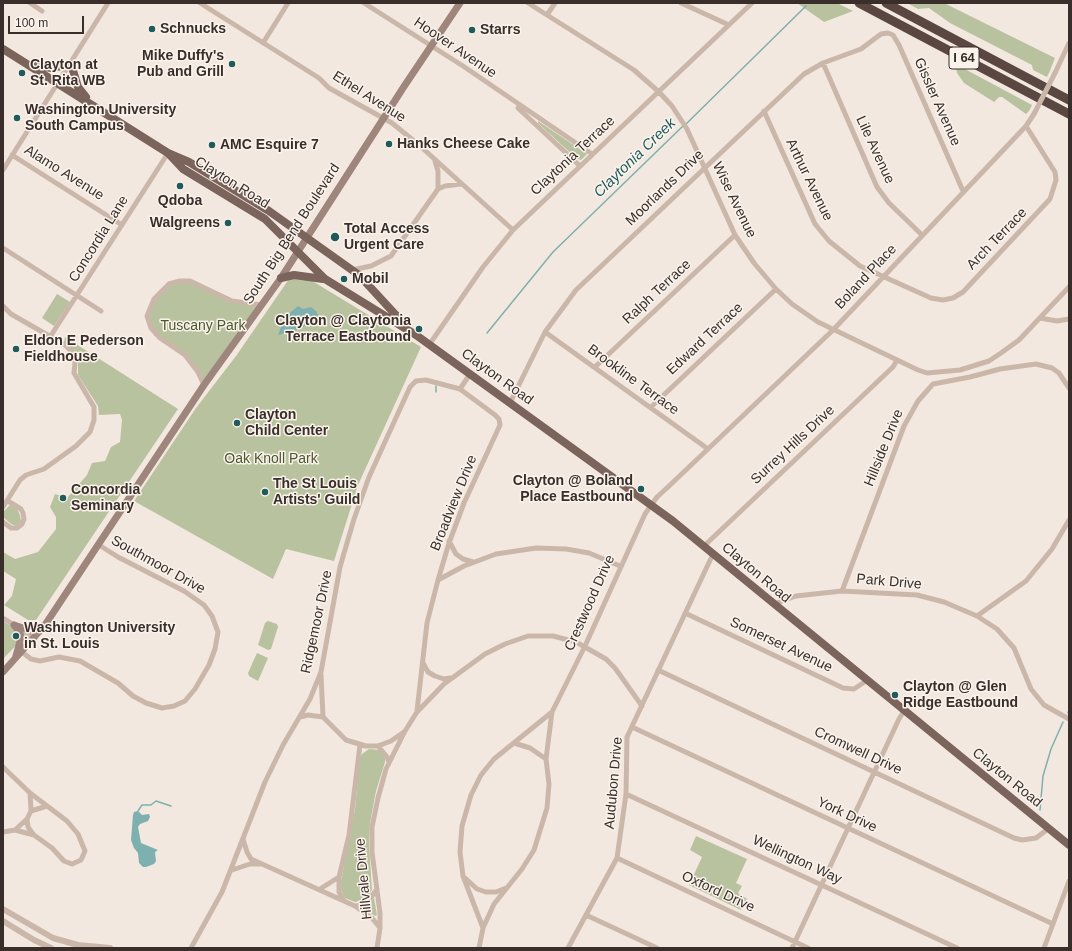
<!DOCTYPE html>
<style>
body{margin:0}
#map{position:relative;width:1072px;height:951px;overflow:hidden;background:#f3e8df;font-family:Helvetica,sans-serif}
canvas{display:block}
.frame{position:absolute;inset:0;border:4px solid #392e2a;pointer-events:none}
.scale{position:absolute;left:8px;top:16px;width:76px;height:18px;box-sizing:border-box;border:2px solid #392e2a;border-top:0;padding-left:5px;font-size:12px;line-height:14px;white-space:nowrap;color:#392e2a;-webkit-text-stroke:3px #faf3ec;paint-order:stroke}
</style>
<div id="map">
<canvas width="1072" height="951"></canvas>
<div class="frame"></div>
<div class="scale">100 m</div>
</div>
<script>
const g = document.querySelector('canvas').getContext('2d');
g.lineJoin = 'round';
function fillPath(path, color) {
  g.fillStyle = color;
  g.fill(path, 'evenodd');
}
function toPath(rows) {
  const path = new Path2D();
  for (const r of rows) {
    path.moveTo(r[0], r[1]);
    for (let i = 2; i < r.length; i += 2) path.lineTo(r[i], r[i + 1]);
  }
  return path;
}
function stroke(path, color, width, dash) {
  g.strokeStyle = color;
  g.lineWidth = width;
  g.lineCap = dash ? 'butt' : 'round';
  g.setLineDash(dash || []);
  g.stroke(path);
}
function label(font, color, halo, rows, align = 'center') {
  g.font = font + ' Helvetica,sans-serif';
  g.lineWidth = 3;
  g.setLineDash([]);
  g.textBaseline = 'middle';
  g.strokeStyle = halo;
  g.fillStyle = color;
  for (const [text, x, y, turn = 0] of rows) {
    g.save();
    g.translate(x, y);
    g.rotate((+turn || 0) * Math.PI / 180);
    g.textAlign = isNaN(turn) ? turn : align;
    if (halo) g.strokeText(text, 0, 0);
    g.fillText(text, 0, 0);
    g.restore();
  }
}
fillPath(toPath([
 [797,3,837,3,853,11,824,22],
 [907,3,944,3,1055,58,1049,73,1047,77,1033,70,1032,65,950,23,929,8,918,9],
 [948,60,1032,105,1029,111,1026,114,1002,97,999,97,994,102,964,83,957,73,956,68],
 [538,121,587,154,581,160,576,158,538,123],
 [289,279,309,279,421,347,358,485,334,561,286,549,273,579,134,501,196,408,236,356],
 [190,281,223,298,262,305,204,385,187,358,151,328,147,316,154,299,169,284],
 [57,294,70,302,54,326,42,318],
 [65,337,178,409,36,620,28,620,4,605,12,596,16,579,3,571,3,552,15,559,38,552,56,529,56,517,50,507,55,494,67,498,87,475,92,463,105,461,111,447,120,442,122,420,120,414,99,415,98,406,78,375,78,355,64,342],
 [10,505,16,507,20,515,21,522,16,526,11,524,3,517,4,511],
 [3,621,26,635,3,659],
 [268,621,277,624,278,627,271,649,268,650,258,645,265,623],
 [257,653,268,658,258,681,249,676,248,673],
 [369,749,380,750,385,758,385,762,376,791,370,823,369,844,372,890,366,899,355,902,345,898,341,890,341,881,355,809,360,758,362,754],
 [696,836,747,859,736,883,742,886,738,893,747,899,741,910,689,885,702,857,690,850],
 [374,898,377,915,375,916,363,907]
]), '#b8c29e');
fillPath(toPath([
 [298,306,303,309,311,307,317,312,318,317,300,329,278,335,285,317],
 [138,811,142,815,149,814,150,817,148,821,140,824,138,827,141,843,158,850,155,852,156,861,154,864,146,867,143,867,139,863,138,853,134,848,131,840,133,815,134,812]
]), '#7eb0af');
stroke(toPath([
 [686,124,806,6],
 [487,333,553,252,683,126],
 [436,392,436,386],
 [1068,713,1069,710],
 [1040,810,1043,776,1051,749,1063,722],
 [138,811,142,805,151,805,156,801,171,806]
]), '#7eb0af', 1.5);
stroke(toPath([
 [30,3,42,11],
 [200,3,319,78,329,88,392,123,419,145,513,230],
 [364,3,463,66,592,154],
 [528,3,634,70,659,92,672,106,687,129,735,235,754,263,776,289,792,304,818,322,918,370,927,373,960,370,989,361,1001,353,1019,340,1069,287],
 [681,3,729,25],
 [547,15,555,3],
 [263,43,288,3],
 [823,63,877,187,889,203,922,235],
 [1055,73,1069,43],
 [518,108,580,166],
 [764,111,815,224,829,241,860,266,931,298,943,300,953,298,963,292,1050,199,1056,180,1055,172,1026,126],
 [12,155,122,225],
 [435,161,438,171,438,189],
 [3,170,108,3],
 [3,248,101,311],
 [352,270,371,266,391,256,438,189,445,186,461,184],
 [3,306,11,314,65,345,71,351,75,363,74,373,94,407,94,420,90,432,76,446,44,469,26,475,20,480,3,507],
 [1040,318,1057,321,1069,319],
 [545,332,708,449],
 [50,337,168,153],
 [429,345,483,267,513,230,752,3],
 [595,367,735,235],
 [204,385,198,372,185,355,160,338,151,328,147,316,154,299,169,284,180,281,190,281,232,301,262,305],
 [510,403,545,332,576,290,804,74,823,63,861,49,881,34,888,33,893,35,899,45,963,191],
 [651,407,776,289],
 [3,522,11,528,17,528,22,524,24,519,23,513,21,509,8,501],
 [449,541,456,554,463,559,473,562],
 [704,546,893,367,897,360],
 [438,580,464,566,496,554,536,548,566,549,589,553,620,566],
 [842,591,904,426,918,401,933,384,970,377,1000,369,1036,364,1052,368,1059,373,1069,388],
 [774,604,796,596,842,591,917,595,944,602,977,616,997,629,1014,648,1031,689,1044,705,1069,719],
 [685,613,843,688,854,689,866,681],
 [977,616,1026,581,1052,549,1069,520],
 [3,618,35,638],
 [22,652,31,659,40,661,59,657,80,661,118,683,133,696,146,703,162,708,174,706,185,701,195,689,209,665,215,649,218,632,212,616,204,605,184,591,118,557,99,545],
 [423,663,428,672,435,676,444,679,450,678],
 [658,670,1014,838,1022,840,1036,838,1048,829],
 [321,675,323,717,346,740,366,746,378,746,391,741,404,732],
 [417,711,427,623,438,580,449,543,464,503,500,425,499,419,495,415,460,389,470,374],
 [300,717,308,715,323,717],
 [632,727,1053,924],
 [514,743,530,748,546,759],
 [378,746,387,757,389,762],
 [3,767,30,793,67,821,78,834,85,851,81,860,72,864,64,861,52,848,34,835,15,830,3,832],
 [30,793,31,811],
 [626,794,957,948],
 [15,830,27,819],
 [33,834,28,827,27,819,31,811,47,806],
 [243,839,247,852,251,859,355,906,372,918,380,928],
 [617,858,808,948],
 [232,870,250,864,260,864],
 [465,878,477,889,486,892,496,892,506,888],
 [320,889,339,877],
 [344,901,339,892,339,877,349,835,360,745],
 [355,906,362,905,369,900,377,889],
 [586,915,657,948],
 [483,928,463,876,460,852,462,826,471,795,481,775,494,759,552,712],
 [191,948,222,892,265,782,283,745,310,699,321,672,340,567,354,519,369,477,410,387,416,381,426,380,460,389],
 [377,948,380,928,380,913,372,852,372,827,378,798,386,769,405,731,417,712,444,684,485,654,505,644,528,636,553,636,576,642,606,659,615,668,642,706],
 [479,948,483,928,494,904,522,869,534,850,547,808,549,784,546,759,552,712,585,646,645,514,657,497,668,487,833,330,1026,126,1034,114],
 [568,948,617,858,626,794,627,737,713,554],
 [792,948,899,719,904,711],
 [1044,948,1069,881]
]), '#cbb7aa', 5);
stroke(toPath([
 [3,909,53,938,78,945,110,948],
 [3,921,34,940,51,948]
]), '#cbb7aa', 6);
stroke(toPath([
 [14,625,20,633,21,638,16,656],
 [14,625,29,630,44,626],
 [3,672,45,625,204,385,281,278,403,88,460,3]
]), '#9f867c', 7);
stroke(toPath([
 [3,49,168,153,189,162,269,211,359,275,405,325],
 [35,65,51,68,71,64,78,87,86,97],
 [168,153,183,169,265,219,325,279,416,335,673,521,1069,845],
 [281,278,294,275,323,279]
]), '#7b645b', 8);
stroke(toPath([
 [859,3,1069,114],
 [886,3,1069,100]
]), '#5a4741', 9);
stroke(toPath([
 [1034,114,1055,73]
]), '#cbb7aa', 5);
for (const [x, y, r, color] of [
 [152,29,4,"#1f5b5b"],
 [472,30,4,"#1f5b5b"],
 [232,64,4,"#1f5b5b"],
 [22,73,4,"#1f5b5b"],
 [17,118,4,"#1f5b5b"],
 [389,144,4,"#1f5b5b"],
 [212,145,4,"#1f5b5b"],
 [180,186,4,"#1f5b5b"],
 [228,223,4,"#1f5b5b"],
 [335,237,5,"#1f5b5b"],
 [344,279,4,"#1f5b5b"],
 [419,329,4,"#1f5b5b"],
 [16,349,4,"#1f5b5b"],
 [237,423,4,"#1f5b5b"],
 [641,489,4,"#1f5b5b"],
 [265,492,4,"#1f5b5b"],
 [63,498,4,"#1f5b5b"],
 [16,636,4,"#1f5b5b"],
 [895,695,4,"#1f5b5b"]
]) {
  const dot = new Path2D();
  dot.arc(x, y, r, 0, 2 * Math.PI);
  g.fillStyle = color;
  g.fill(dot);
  stroke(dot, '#faf3ec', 1.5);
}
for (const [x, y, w] of [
 [964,58,30]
]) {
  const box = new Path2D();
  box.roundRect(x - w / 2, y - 11, w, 22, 3);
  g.fillStyle = '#faf3ec';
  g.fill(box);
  stroke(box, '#392e2a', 1);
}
label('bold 13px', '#392e2a', null, [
 ["I 64",964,58]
]);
label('bold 14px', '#392e2a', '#faf3ec', [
 ["Schnucks",160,29],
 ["Starrs",480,30],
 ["Mike Duffy's",224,56,"right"],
 ["Pub and Grill",224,72,"right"],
 ["Clayton at",30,65],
 ["St. Rita WB",30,81],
 ["Washington University",25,110],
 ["South Campus",25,126],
 ["Hanks Cheese Cake",397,144],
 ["AMC Esquire 7",220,145],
 ["Qdoba",180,201,"center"],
 ["Walgreens",220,223,"right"],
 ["Total Access",344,229],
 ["Urgent Care",344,245],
 ["Mobil",352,279],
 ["Clayton @ Claytonia",411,321,"right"],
 ["Terrace Eastbound",411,337,"right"],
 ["Eldon E Pederson",24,341],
 ["Fieldhouse",24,357],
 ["Clayton",245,415],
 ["Child Center",245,431],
 ["Clayton @ Boland",633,481,"right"],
 ["Place Eastbound",633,497,"right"],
 ["The St Louis",273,484],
 ["Artists' Guild",273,500],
 ["Concordia",71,490],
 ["Seminary",71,506],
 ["Washington University",24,628],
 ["in St. Louis",24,644],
 ["Clayton @ Glen",903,687],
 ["Ridge Eastbound",903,703]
], 'left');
label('14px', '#392e2a', '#faf3ec', [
 ["Hoover Avenue",455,48,34],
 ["Ethel Avenue",369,97,32],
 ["Gissler Avenue",937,102,66],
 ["Lile Avenue",875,150,65],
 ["Claytonia Terrace",573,156,-43],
 ["Alamo Avenue",64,173,32],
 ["Arthur Avenue",809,180,64],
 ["Clayton Road",232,183,32],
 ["Moorlands Drive",665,188,-44],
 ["Wise Avenue",734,200,64],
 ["South Big Bend Boulevard",292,234,-57],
 ["Concordia Lane",99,239,-58],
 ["Arch Terrace",997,239,-46],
 ["Boland Place",866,277,-47],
 ["Ralph Terrace",657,292,-43],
 ["Edward Terrace",705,339,-43],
 ["Clayton Road",497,377,36],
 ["Brookline Terrace",633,380,36],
 ["Surrey Hills Drive",793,445,-43],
 ["Hillside Drive",884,448,-68],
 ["Broadview Drive",454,503,-68],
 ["Southmoor Drive",158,565,29],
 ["Clayton Road",756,573,40],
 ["Park Drive",889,582,5],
 ["Crestwood Drive",590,603,-66],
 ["Ridgemoor Drive",317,622,-78],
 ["Somerset Avenue",781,645,25],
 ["Cromwell Drive",858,751,25],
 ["Clayton Road",1007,778,39],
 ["Audubon Drive",614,783,-85],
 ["York Drive",847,815,25],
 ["Wellington Way",797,860,25],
 ["Hillvale Drive",364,879,-95],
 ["Oxford Drive",718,892,25]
]);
label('14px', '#4b572d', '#faf3ec', [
 ["Tuscany Park",203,326],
 ["Oak Knoll Park",271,459]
]);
label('italic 15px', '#1f5b5b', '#faf3ec', [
 ["Claytonia Creek",635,158,-44]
]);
</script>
